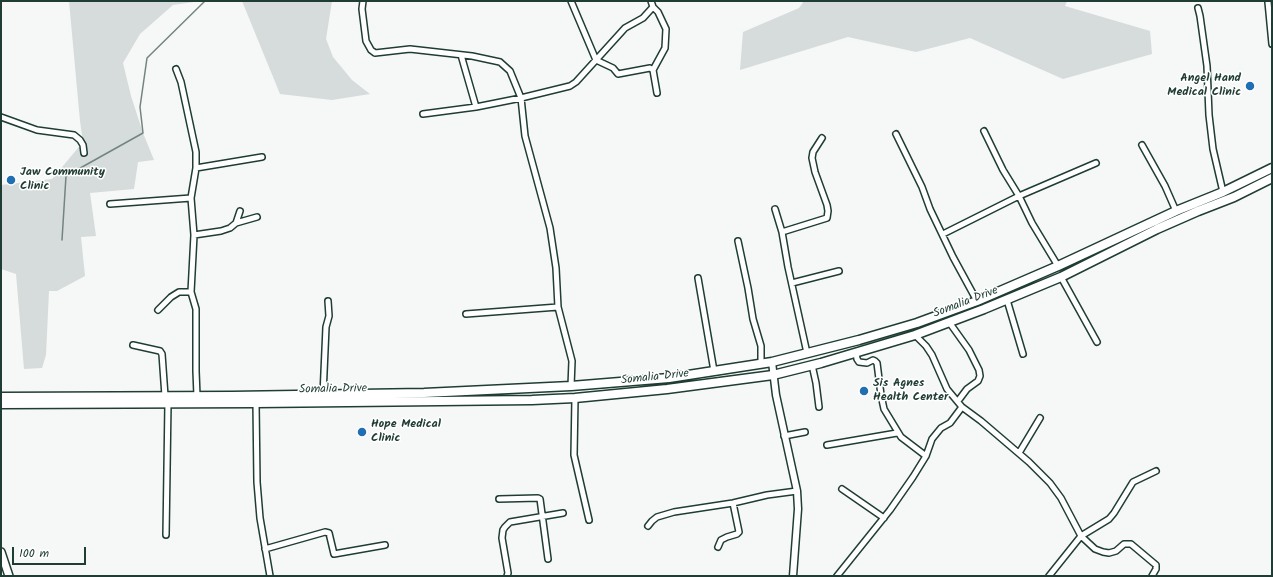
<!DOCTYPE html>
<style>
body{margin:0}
#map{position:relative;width:1273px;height:577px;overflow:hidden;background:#f6f7f7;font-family:Kalam,sans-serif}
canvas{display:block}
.frame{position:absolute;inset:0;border:2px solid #1f3d34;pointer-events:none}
.scale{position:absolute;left:12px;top:547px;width:74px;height:18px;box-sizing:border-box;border:2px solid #1f3d34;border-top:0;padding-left:5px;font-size:12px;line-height:14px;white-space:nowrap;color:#1f3d34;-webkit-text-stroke:3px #fff;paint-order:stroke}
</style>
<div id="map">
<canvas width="1273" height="577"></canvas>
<div class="frame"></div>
<div class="scale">100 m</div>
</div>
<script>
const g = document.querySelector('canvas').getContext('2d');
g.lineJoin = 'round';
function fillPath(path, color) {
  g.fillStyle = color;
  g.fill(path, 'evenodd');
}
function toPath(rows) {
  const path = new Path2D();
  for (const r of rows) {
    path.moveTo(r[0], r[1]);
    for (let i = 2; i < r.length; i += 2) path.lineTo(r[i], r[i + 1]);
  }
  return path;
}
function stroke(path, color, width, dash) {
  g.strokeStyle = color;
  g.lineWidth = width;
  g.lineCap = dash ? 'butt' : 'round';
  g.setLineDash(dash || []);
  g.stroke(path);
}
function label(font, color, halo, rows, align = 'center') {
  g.font = font + ' Kalam,sans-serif';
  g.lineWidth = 3;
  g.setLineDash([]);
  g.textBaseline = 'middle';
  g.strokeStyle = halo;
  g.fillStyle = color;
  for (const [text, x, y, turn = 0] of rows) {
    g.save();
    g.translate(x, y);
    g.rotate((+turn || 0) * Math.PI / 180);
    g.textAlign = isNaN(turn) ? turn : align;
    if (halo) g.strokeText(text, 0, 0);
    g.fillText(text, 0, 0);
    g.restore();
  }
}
fillPath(toPath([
 [69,1,201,1,173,5,140,34,123,63,131,96,143,133,154,160,138,162,134,189,90,193,96,236,81,237,85,276,57,291,49,291,46,355,42,368,24,369,16,274,1,269,1,185,52,179,83,142,80,121],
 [242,1,332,1,326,39,333,57,352,80,370,94,332,100,280,94],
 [804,1,1067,1,1065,6,1150,31,1152,54,1063,79,970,38,916,52,848,37,740,70,743,32,799,8]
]), '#d6dcdb');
stroke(toPath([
 [62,240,66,176,143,133,140,107,147,58,205,1]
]), '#72857f', 1.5);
const minor = toPath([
 [363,1,362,9,366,41,371,50,375,53,410,49,472,56,500,62,510,71,521,98,525,136,550,228,556,268,558,307,572,361,571,386],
 [571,1,596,60,613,68,618,74,650,68,653,70,657,93],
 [651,1,653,7,658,12,666,29,665,48,653,70],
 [1268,2,1272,44],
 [1198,8,1200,16,1207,66,1209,115,1213,149,1223,192],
 [461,55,476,107],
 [176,69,181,82,196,152,196,168,191,198,194,235,191,292,196,309,196,371,197,396],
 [423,114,476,107,521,98,570,86,576,82,625,28,643,18,653,7],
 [1,117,37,130,74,135,80,140,83,145,84,153],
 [984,131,1003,170,1019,196,1032,223,1058,266],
 [896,134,922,187,930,209,953,257,977,301],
 [1142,145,1165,186,1176,211],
 [196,168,262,157],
 [110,204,191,198],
 [775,209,782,232,788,267,807,353],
 [236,223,240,211],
 [782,232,827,218,828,211,827,205,815,172,812,158,813,152,822,138],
 [943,234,1019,196,1096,163],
 [194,235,221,231,230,228,236,223,257,217],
 [738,241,748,288,753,319,761,346,761,363],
 [1061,277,1097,342],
 [698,278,714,371],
 [792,283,839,271],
 [1007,300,1023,354],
 [158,310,171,297,179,292,191,292],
 [466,314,558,307],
 [949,322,969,350,979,370,980,376,978,381,967,389,958,401],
 [915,335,926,346,932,355,947,389,962,407,981,421,1029,462,1050,483,1061,498,1081,536,1095,549,1103,552,1109,553,1116,551,1124,544,1131,544,1156,565,1156,569,1152,576],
 [133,345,160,351,162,354,165,396],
 [856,353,857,359,859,362,867,363,873,360,875,361,877,363,881,395,884,409,901,437,926,456],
 [812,365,816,383,819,407],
 [323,395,326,327,329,316,328,301],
 [575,398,574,455,589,520],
 [256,403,257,482,260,518,270,576],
 [784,436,805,432],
 [827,445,897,433],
 [1019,453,1040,418],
 [842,489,884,518],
 [499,499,538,498,540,499,548,559],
 [648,526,652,521,657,517,674,512,733,503,767,495,797,491],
 [166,535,168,403],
 [718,547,721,540,727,537,737,534,739,532,733,503],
 [265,549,325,532,329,533,334,554,385,545],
 [507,576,508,573,502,538,503,530,505,527,510,522,563,513],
 [837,576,890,510,913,477,926,456,932,439,941,428,950,423,962,407],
 [1049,576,1081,536,1109,519,1114,513,1133,482,1156,471]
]);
const tertiary = toPath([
 [772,362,776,395,797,491,798,509,793,576]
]);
const secondary = toPath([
 [1,552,9,576]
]);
const primary = toPath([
 [1,397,232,396,424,393,571,386,669,378,772,362,859,340,917,323,977,301,1058,266,1176,211,1223,192,1272,168],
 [1,404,256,403,532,400,575,398,667,389,773,375,821,363,915,335,984,309,1061,277,1157,229,1198,211,1234,197,1272,178]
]);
stroke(minor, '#1f3d34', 8);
stroke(tertiary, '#1f3d34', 9);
stroke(secondary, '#1f3d34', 10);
stroke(primary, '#1f3d34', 11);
stroke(minor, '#fff', 5);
stroke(tertiary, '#fff', 6);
stroke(secondary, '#fff', 7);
stroke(primary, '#fff', 8);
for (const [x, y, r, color] of [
 [1250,86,5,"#1f6fb2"],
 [11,180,5,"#1f6fb2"],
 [864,391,5,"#1f6fb2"],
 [362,432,5,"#1f6fb2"]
]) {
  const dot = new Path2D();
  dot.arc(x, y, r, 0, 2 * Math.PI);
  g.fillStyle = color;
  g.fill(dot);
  stroke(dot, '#fff', 1.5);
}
label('bold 12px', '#1f3d34', '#fff', [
 ["Angel Hand",1241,79,"right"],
 ["Medical Clinic",1241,93,"right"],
 ["Jaw Community",20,173],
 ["Clinic",20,187],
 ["Sis Agnes",873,384],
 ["Health Center",873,398],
 ["Hope Medical",371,425],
 ["Clinic",371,439]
], 'left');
label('12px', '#1f3d34', '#fff', [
 ["Somalia Drive",966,303,-21],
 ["Somalia Drive",655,378,-6],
 ["Somalia Drive",333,390,-1]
]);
</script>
